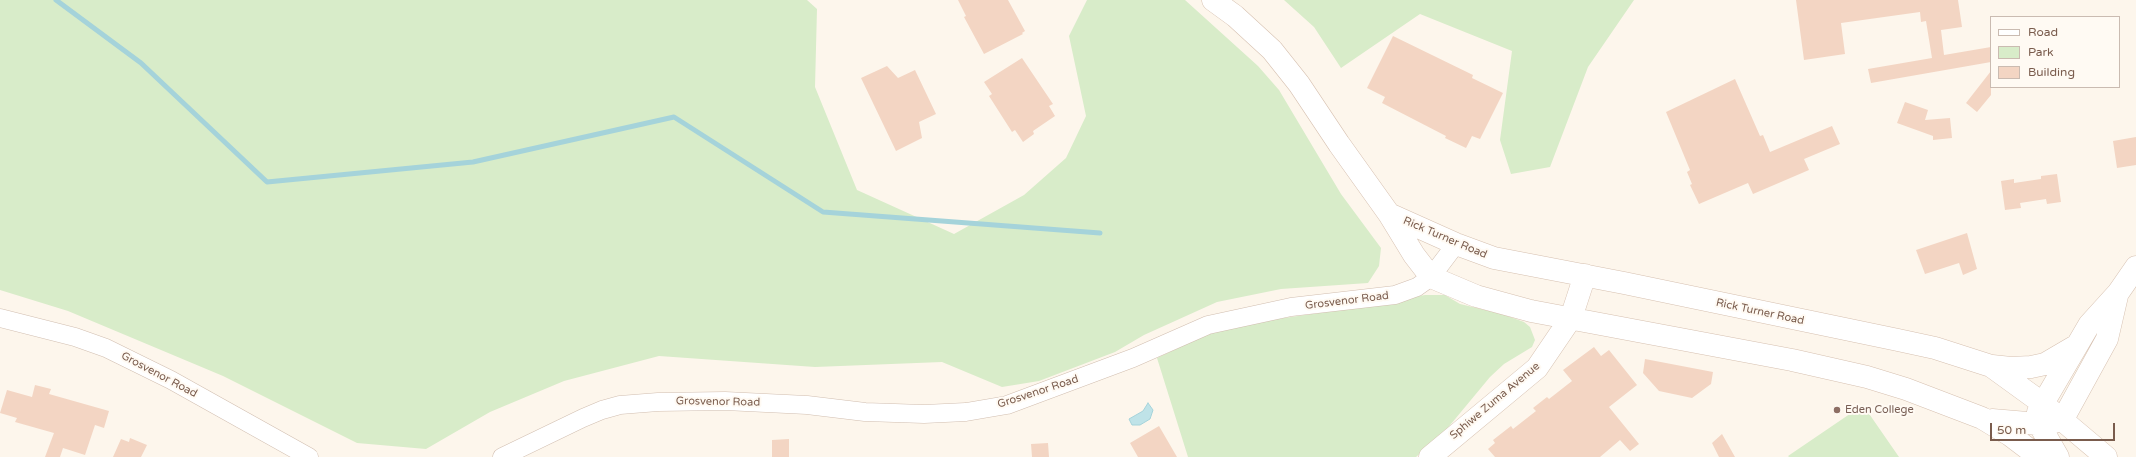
<!DOCTYPE html>
<style>
body{margin:0}
#map{position:relative;width:2136px;height:457px;overflow:hidden;background:#fdf6ec;font-family:"Varela Round",sans-serif}
canvas{display:block}
.legend{position:absolute;left:1990px;top:16px;width:130px;height:72px;box-sizing:border-box;background:#fffaf3;border:1px solid #cabbb1;margin:0;padding:5px 7px;list-style:none;font-size:12px;color:#7a5c4d}
.legend li{display:flex;align-items:center;gap:8px;height:20px}
.legend b{width:20px;border:1px solid #cabbb1}
.scale{position:absolute;left:1990px;top:423px;width:125px;height:18px;box-sizing:border-box;border:2px solid #7a5c4d;border-top:0;padding-left:5px;font-size:12px;line-height:14px;white-space:nowrap;color:#7a5c4d;-webkit-text-stroke:3px #fffaf3;paint-order:stroke}
</style>
<div id="map">
<canvas width="2136" height="457"></canvas>
<ul class="legend">
<li><b style="height:5px;background:#fff"></b>Road</li>
<li><b style="height:11px;background:#d8ecc9"></b>Park</li>
<li><b style="height:11px;background:#f3d5c3"></b>Building</li>
</ul>
<div class="scale">50 m</div>
</div>
<script>
const g = document.querySelector('canvas').getContext('2d');
g.lineJoin = 'round';
function fillPath(path, color) {
  g.fillStyle = color;
  g.fill(path, 'evenodd');
}
function toPath(rows) {
  const path = new Path2D();
  for (const r of rows) {
    path.moveTo(r[0], r[1]);
    for (let i = 2; i < r.length; i += 2) path.lineTo(r[i], r[i + 1]);
  }
  return path;
}
function stroke(path, color, width, dash) {
  g.strokeStyle = color;
  g.lineWidth = width;
  g.lineCap = dash ? 'butt' : 'round';
  g.setLineDash(dash || []);
  g.stroke(path);
}
function label(font, color, halo, rows, align = 'center') {
  g.font = font + ' "Varela Round",sans-serif';
  g.lineWidth = 4;
  g.setLineDash([]);
  g.textBaseline = 'middle';
  g.strokeStyle = halo;
  g.fillStyle = color;
  for (const [text, x, y, turn = 0] of rows) {
    g.save();
    g.translate(x, y);
    g.rotate((+turn || 0) * Math.PI / 180);
    g.textAlign = isNaN(turn) ? turn : align;
    if (halo) g.strokeText(text, 0, 0);
    g.fillText(text, 0, 0);
    g.restore();
  }
}
fillPath(toPath([
 [0,0,807,0,817,9,815,87,857,190,954,234,1024,195,1066,158,1086,116,1069,36,1087,0,1185,0,1258,66,1279,90,1341,194,1381,248,1379,266,1368,283,1281,289,1217,302,1144,335,1115,352,1039,381,1002,387,942,362,815,367,659,356,564,381,490,412,426,449,357,443,223,376,68,311,0,290],
 [1284,0,1634,0,1588,67,1550,167,1511,174,1500,140,1512,51,1420,14,1341,68,1314,27],
 [1425,295,1445,295,1460,304,1502,314,1524,322,1530,327,1535,340,1532,347,1504,364,1490,377,1446,430,1416,457,1188,457,1157,358,1201,337,1236,325,1346,309],
 [1863,405,1899,457,1789,457,1788,456]
]), '#d8ecc9');
const water = toPath([
 [1148,403,1153,410,1150,419,1140,425,1132,425,1129,419,1143,411,1148,403]
]);
fillPath(water, '#bfe3e8');
stroke(water, '#a5d3da', 1);
stroke(toPath([
 [56,0,141,63,267,182,473,162,674,117,823,212,1100,233]
]), '#a5d3da', 5);
fillPath(toPath([
 [958,0,1008,0,1025,31,1022,33,1023,34,984,54,964,17,966,16],
 [1796,0,1958,0,1962,27,1941,30,1944,55,1991,47,1991,62,1871,83,1868,69,1932,58,1926,21,1921,22,1920,12,1841,23,1845,54,1804,60],
 [1393,36,1473,75,1472,78,1503,93,1480,139,1472,136,1466,148,1445,138,1446,136,1382,103,1385,97,1367,88],
 [1022,58,1053,104,1049,106,1055,116,1033,131,1034,134,1023,142,1015,130,1012,132,989,96,992,94,984,82],
 [887,66,898,78,915,70,936,114,919,122,922,138,896,151,861,78],
 [1991,71,1991,95,1977,112,1966,103],
 [1735,79,1760,136,1763,135,1770,152,1832,126,1840,144,1804,159,1809,170,1753,194,1748,183,1699,204,1690,185,1692,184,1687,172,1690,170,1666,112],
 [1905,102,1928,110,1925,120,1950,118,1952,138,1933,140,1933,136,1897,123],
 [2136,137,2136,165,2117,168,2113,141],
 [2057,174,2061,202,2047,204,2046,199,2020,203,2021,208,2005,210,2001,181,2014,179,2014,183,2041,179,2041,176],
 [1967,233,1977,269,1963,275,1959,263,1925,274,1916,250],
 [1594,347,1601,356,1609,350,1637,385,1609,407,1639,444,1630,451,1620,440,1600,457,1495,457,1488,449,1495,443,1493,440,1511,426,1513,429,1536,411,1533,408,1547,397,1549,399,1572,381,1563,370],
 [1645,359,1713,372,1711,384,1692,398,1659,391,1643,373],
 [35,385,51,389,49,394,109,411,104,428,95,425,85,455,63,448,60,457,45,457,54,433,15,422,17,418,0,413,7,390,32,397],
 [1159,426,1177,457,1138,457,1130,443],
 [1722,434,1735,457,1719,457,1712,443],
 [130,438,147,445,141,457,113,457,121,439,129,442],
 [789,439,789,457,772,457,772,440],
 [1048,443,1049,457,1032,457,1031,444]
]), '#f3d5c3');
const street = toPath([
 [0,318,75,337,106,348,171,380,309,457],
 [502,457,583,418,602,410,620,405,658,402,725,401,807,405,865,412,924,414,966,412,1007,405,1133,358,1208,325,1291,307,1395,295,1417,287,1431,277,1456,244]
]);
const secondary = toPath([
 [1213,0,1235,16,1272,50,1299,84,1339,144,1389,214,1414,255,1431,277,1476,296,1531,311,1792,360,1867,377,1906,389,1982,418,2010,435,2039,457],
 [1389,214,1456,244,1494,258,1624,283,1898,340,1935,348,1991,366,2042,403,2106,457],
 [1992,366,2011,368,2031,367,2045,364,2074,347],
 [1992,420,2039,424,2054,422,2063,419,2107,339,2117,296],
 [1430,457,1537,368,1571,318,1585,275],
 [2058,457,2039,424,2038,412,2089,325,2118,293,2136,267]
]);
stroke(street, '#d1beb0', 19);
stroke(secondary, '#d6c0b0', 23);
stroke(street, '#fff', 18);
stroke(secondary, '#fff', 22);
for (const [x, y, r, color] of [
 [1837,410,4,"#8d6e63"]
]) {
  const dot = new Path2D();
  dot.arc(x, y, r, 0, 2 * Math.PI);
  g.fillStyle = color;
  g.fill(dot);
  stroke(dot, '#fffaf3', 1.5);
}
label('11px', '#7a5c4d', '#fffaf3', [
 ["Rick Turner Road",1445,238,23],
 ["Grosvenor Road",1347,301,-7],
 ["Rick Turner Road",1760,312,12],
 ["Grosvenor Road",159,375,28],
 ["Grosvenor Road",1038,392,-18],
 ["Sphiwe Zuma Avenue",1495,401,-40],
 ["Grosvenor Road",718,402,1]
]);
label('11px', '#785e54', '#fffaf3', [
 ["Eden College",1845,410]
], 'left');
</script>
